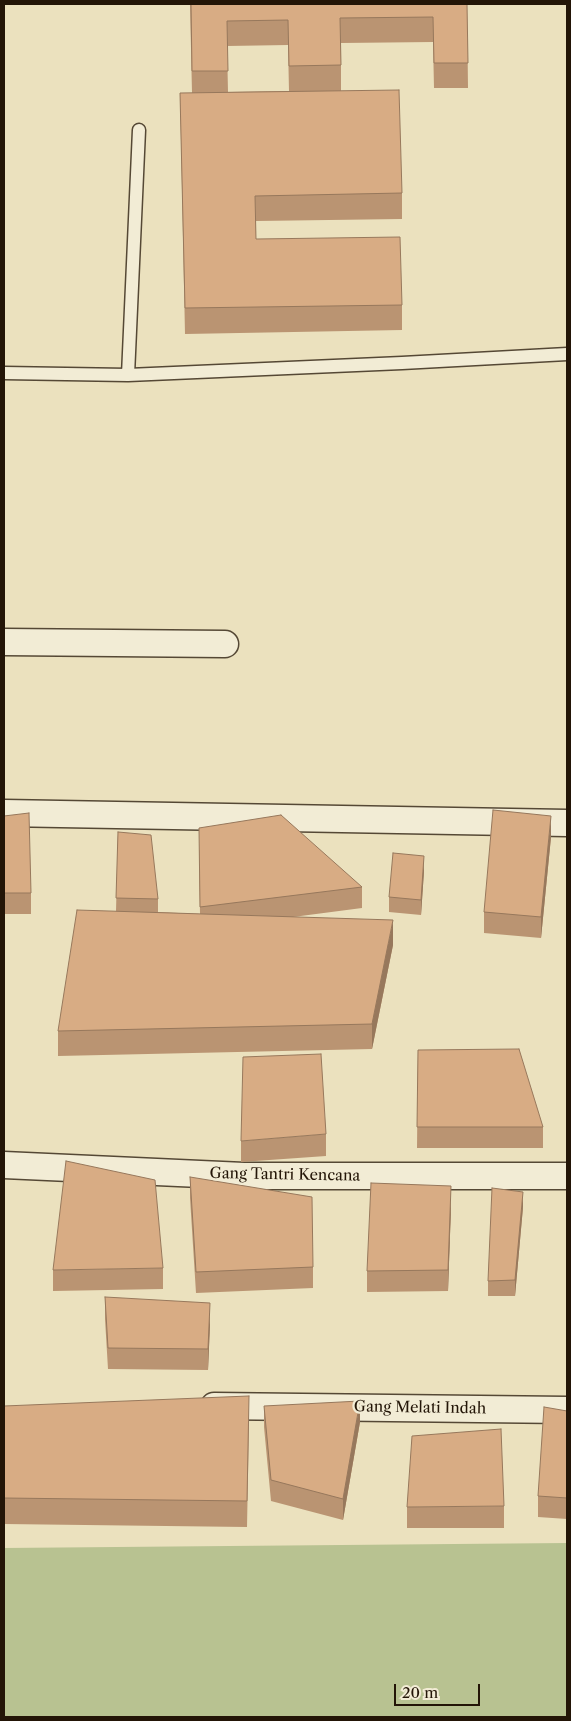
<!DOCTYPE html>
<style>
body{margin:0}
#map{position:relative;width:571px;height:1721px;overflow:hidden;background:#ebe1be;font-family:"Libre Caslon Text",serif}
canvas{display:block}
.frame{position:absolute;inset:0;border:5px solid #231507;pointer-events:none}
.scale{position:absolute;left:394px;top:1684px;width:86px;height:22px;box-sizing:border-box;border:2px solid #231507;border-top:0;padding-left:6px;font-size:15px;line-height:18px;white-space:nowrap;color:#231507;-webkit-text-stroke:4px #f2ecd5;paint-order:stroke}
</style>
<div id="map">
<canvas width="571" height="1721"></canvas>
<div class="frame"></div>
<div class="scale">20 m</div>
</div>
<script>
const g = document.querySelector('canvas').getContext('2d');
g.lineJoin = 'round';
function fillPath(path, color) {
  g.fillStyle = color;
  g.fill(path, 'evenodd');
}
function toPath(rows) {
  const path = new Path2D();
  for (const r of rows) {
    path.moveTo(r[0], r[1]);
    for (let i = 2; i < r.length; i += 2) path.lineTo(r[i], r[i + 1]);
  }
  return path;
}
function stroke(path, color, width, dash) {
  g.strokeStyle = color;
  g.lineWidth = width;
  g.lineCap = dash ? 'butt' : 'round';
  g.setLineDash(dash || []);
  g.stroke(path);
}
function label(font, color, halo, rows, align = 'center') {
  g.font = font + ' "Libre Caslon Text",serif';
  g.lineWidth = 4.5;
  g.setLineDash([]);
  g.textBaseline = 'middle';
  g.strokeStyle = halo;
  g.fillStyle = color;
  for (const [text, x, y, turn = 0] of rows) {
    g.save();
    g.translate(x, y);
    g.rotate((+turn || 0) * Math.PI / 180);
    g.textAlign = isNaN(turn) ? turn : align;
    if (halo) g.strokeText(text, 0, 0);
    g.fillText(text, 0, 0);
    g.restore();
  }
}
fillPath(toPath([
 [567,1543,567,1717,4,1717,4,1548]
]), '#b8c291');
const service = toPath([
 [4,373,128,375,402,363,567,354],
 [128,375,139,130]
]);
const minor = toPath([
 [4,642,225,644],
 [4,813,567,823],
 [4,1165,244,1176,567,1176],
 [214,1406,567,1410]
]);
stroke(service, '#554835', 15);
stroke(minor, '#554835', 29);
stroke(service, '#f2ecd5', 12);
stroke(minor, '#f2ecd5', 26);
fillPath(toPath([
 [190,4,467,4,468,88,434,88,433,42,341,43,341,91,402,193,402,219,256,221,256,239,402,305,402,330,185,334,180,93,192,93],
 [288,45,289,91,228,92,227,46],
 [4,816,31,893,31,914,4,914],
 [118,832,158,899,158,912,200,914,199,850,362,887,362,908,293,917,393,945,372,1049,58,1056,58,1031,116,911],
 [551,837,541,938,484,933,484,912],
 [424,871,421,915,389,912,389,897],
 [418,1050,543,1127,543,1148,417,1148],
 [326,1134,326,1156,241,1162,241,1141],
 [190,1177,313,1267,313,1288,196,1293,190,1198],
 [451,1207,448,1291,367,1292,367,1271],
 [523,1207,515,1296,488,1296,488,1281],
 [163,1268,163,1289,53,1291,53,1270],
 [105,1297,210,1324,208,1370,108,1369,105,1319],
 [4,1406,249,1421,247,1527,4,1524],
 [264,1406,360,1422,343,1520,271,1501,264,1427],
 [567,1411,567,1519,538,1517,538,1496],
 [504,1506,504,1528,407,1528,407,1507]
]), '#ba9472');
fillPath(toPath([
 [551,816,551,837,541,938,541,917],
 [424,856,424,871,421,915,421,900],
 [393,920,393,945,372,1049,372,1024],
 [451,1186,451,1207,448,1291,448,1270],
 [523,1192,523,1207,515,1296,515,1280],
 [210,1303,210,1324,208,1370,208,1349],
 [360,1401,360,1422,343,1520,343,1499]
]), '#97785c');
const building = toPath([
 [191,4,467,4,468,63,434,63,433,17,340,18,341,65,289,66,288,20,227,21,228,71,192,71,191,4],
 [399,90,402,193,255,196,256,239,400,237,402,305,185,308,180,93,399,90],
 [493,810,551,816,541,917,484,912,493,810],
 [29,813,31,893,4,893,4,816,29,813],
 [281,815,362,887,200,907,199,828,281,815],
 [118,832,151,835,158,899,116,898,118,832],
 [393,853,424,856,421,900,389,897,393,853],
 [77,910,393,920,372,1024,58,1031,77,910],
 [519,1049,543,1127,417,1127,418,1050,519,1049],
 [321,1054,326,1134,241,1141,243,1057,321,1054],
 [66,1161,155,1180,163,1268,53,1270,66,1161],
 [190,1177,312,1197,313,1267,196,1272,190,1177],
 [371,1183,451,1186,448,1270,367,1271,371,1183],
 [492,1188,523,1192,515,1280,488,1281,492,1188],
 [105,1297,210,1303,208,1349,108,1348,105,1297],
 [249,1396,247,1501,4,1498,4,1406,249,1396],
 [360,1401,343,1499,271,1480,264,1406,360,1401],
 [544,1407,567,1411,567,1498,538,1496,544,1407],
 [501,1429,504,1506,407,1507,412,1436,501,1429]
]);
fillPath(building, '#d8ac84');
stroke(building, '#97785c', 1);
label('15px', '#231507', '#f2ecd5', [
 ["Gang Tantri Kencana",285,1175,1],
 ["Gang Melati Indah",420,1408,1]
]);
</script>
